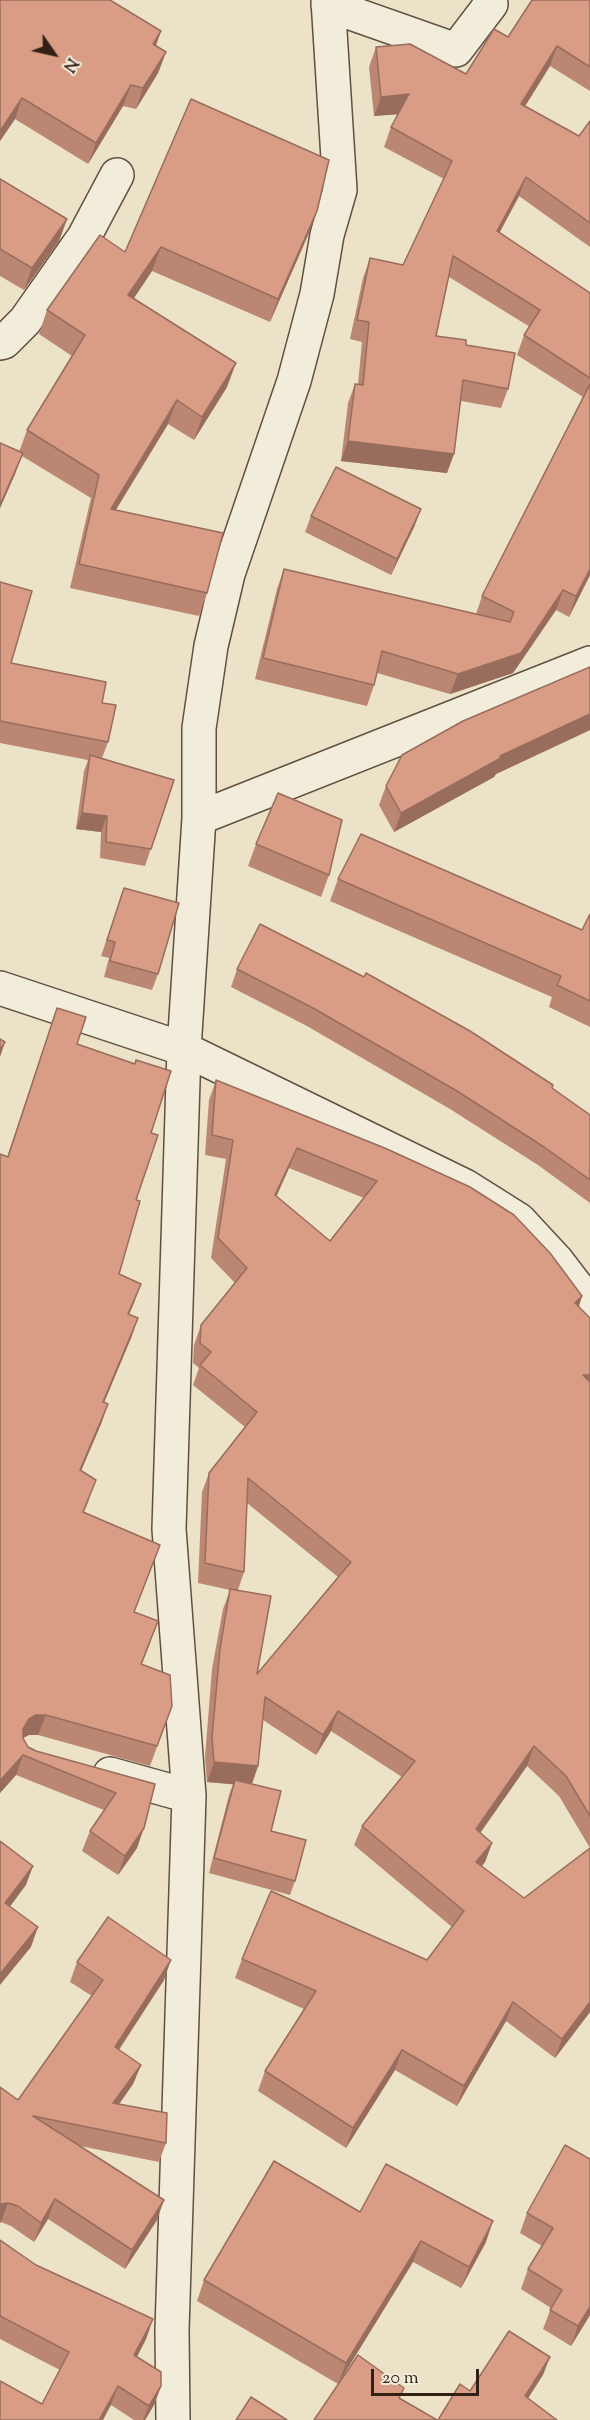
<!DOCTYPE html>
<style>
body{margin:0}
#map{position:relative;width:590px;height:2420px;overflow:hidden;background:#ebe2c8;font-family:"Sorts Mill Goudy",serif}
canvas{display:block}
.north{position:absolute;left:24px;top:24px;width:60px;height:60px;-webkit-text-stroke:4px #f2ecdb;paint-order:stroke;rotate:124deg;font-size:16px;font-weight:700;line-height:24px;text-align:center;color:#332015}
.north::after{content:'';display:block;margin:auto;width:21px;height:27px;background:#332015;clip-path:polygon(50% 0,100% 100%,50% 72%,0 100%)}
.scale{position:absolute;left:371px;top:2369px;width:108px;height:27px;box-sizing:border-box;border:3px solid #332015;border-top:0;padding-left:8px;font-size:18px;line-height:21px;white-space:nowrap;color:#332015;-webkit-text-stroke:4px #f2ecdb;paint-order:stroke}
</style>
<div id="map">
<canvas width="590" height="2420"></canvas>
<div class="north">N</div>
<div class="scale">20 m</div>
</div>
<script>
const g = document.querySelector('canvas').getContext('2d');
g.lineJoin = 'round';
function toPath(rows) {
  const path = new Path2D();
  for (const r of rows) {
    path.moveTo(r[0], r[1]);
    for (let i = 2; i < r.length; i += 2) path.lineTo(r[i], r[i + 1]);
  }
  return path;
}
function stroke(path, color, width, dash) {
  g.strokeStyle = color;
  g.lineWidth = width;
  g.lineCap = dash ? 'butt' : 'round';
  g.setLineDash(dash || []);
  g.stroke(path);
}
function fillPath(path, color) {
  g.fillStyle = color;
  g.fill(path, 'evenodd');
}
const minor = toPath([
 [328,5,456,50,491,4],
 [0,343,4,342,25,321,84,237,117,175],
 [199,818,590,663],
 [0,988,184,1049,465,1186,519,1220,557,1261,590,1304],
 [110,1774,189,1796],
 [173,2420,172,2330,189,1796,169,1529,184,1049,199,818,199,728,211,646,228,574,294,381,317,294,327,235,340,190,328,0]
]);
stroke(minor, '#615042', 36);
stroke(minor, '#f2ecdb', 33);
fillPath(toPath([
 [0,0,161,31,156,46,166,52,158,73,136,109,123,106,88,164,15,119,0,141],
 [590,0,590,91,550,66,525,106,579,136,590,121,590,247,519,196,500,232,590,293,590,575,569,617,556,610,513,673,450,694,377,673,374,685,367,706,255,679,277,589,284,569,476,614,482,596,583,397,517,355,524,335,530,327,449,277,436,336,466,345,508,389,501,408,461,401,447,473,341,461,348,403,355,384,358,384,362,342,350,339,363,278,370,258,403,265,444,179,384,147,391,127,399,114,374,116,369,67,376,47,466,74,508,37],
 [0,179,67,219,59,241,24,290,0,276],
 [317,211,308,235,270,322,152,271,134,298,227,387,194,440,168,424,116,510,207,593,199,616,70,588,91,498,22,456,15,474,0,508,0,443,19,452,27,430,72,356,39,334,47,310,125,252],
 [311,516,415,525,391,575,305,532],
 [0,582,11,663,102,703,108,742,102,758,174,780,145,866,100,858,101,832,76,829,84,771,88,760,0,743],
 [590,667,590,730,496,774,494,777,394,832,379,805,386,786],
 [256,844,329,875,321,897,248,866],
 [338,879,582,930,590,914,590,1027,549,1007,552,997,330,901],
 [124,888,158,974,152,990,104,977,109,958,101,956],
 [237,969,552,1088,590,1115,590,1203,538,1165,450,1109,307,1026,231,987],
 [57,1008,77,1044,151,1133,119,1274,141,1284,129,1314,138,1318,131,1338,104,1402,108,1404,101,1424,81,1470,89,1500,84,1512,160,1545,134,1612,151,1641,142,1664,172,1706,150,1766,38,1735,29,1735,23,1738,28,1747,36,1751,155,1784,137,1848,118,1875,82,1851,90,1831,104,1810,16,1775,0,1793,0,1154,7,1157],
 [216,1080,582,1296,579,1307,590,1318,590,1848,559,1796,527,1766,480,1833,492,1843,485,1862,482,1866,590,2012,555,2058,506,2021,457,2106,395,2070,346,2148,258,2091,265,2071,304,2009,235,1978,242,1959,427,1960,452,1927,354,1845,362,1826,402,1777,331,1731,316,1755,263,1720,258,1766,252,1784,271,1831,295,1881,290,1895,209,1873,229,1795,233,1784,207,1782,205,1757,212,1669,223,1609,230,1590,198,1583,202,1492,209,1473,245,1427,193,1385,199,1368,193,1363,194,1345,201,1325,235,1283,211,1258,226,1159,205,1155,209,1100],
 [289,1168,364,1198,330,1241,276,1197],
 [247,1503,338,1577,257,1674,238,1590,244,1572],
 [77,1962,164,1980,119,2050,141,2065,133,2084,119,2104,166,2143,159,2162,80,2146,157,2220,125,2269,48,2219,34,2242,11,2226,1,2222,18,2100,92,1996,70,1982],
 [590,2159,590,2315,571,2346,543,2329,551,2308,521,2289,528,2269,542,2246,520,2233,527,2213],
 [360,2212,486,2242,461,2288,413,2262,338,2384,197,2301,204,2280],
 [0,2240,36,2265,153,2319,146,2339,137,2357,161,2386,154,2405,145,2420,134,2420,111,2405,42,2404,60,2370,0,2339]
]), '#bb8672');
fillPath(toPath([
 [161,31,153,52,153,44],
 [557,46,550,66,514,124,521,104],
 [166,52,158,73,136,109,143,88],
 [131,85,123,106,88,164,96,143],
 [409,94,402,114,374,116,381,97],
 [22,98,15,119,0,141,0,131],
 [526,177,519,196,490,250,497,231],
 [317,211,308,235,270,322,278,299],
 [67,219,59,241,24,290,32,268],
 [161,247,152,271,120,319,128,295],
 [236,363,227,387,194,440,202,417],
 [177,400,168,424,102,532,111,509],
 [348,441,454,454,447,473,341,461],
 [23,453,15,474,0,508,0,505],
 [421,509,415,525,391,575,397,559],
 [590,569,590,575,569,617,576,596],
 [563,590,556,610,513,673,450,694,458,674],
 [590,714,590,730,496,774,494,777,394,832,401,813,500,756],
 [82,813,107,816,101,832,76,829],
 [5,1042,0,1057,0,1050],
 [297,1148,289,1168,268,1215,275,1195],
 [141,1284,134,1303,121,1333,128,1314],
 [582,1296,575,1316,575,1303],
 [138,1318,131,1338,96,1422,103,1402],
 [583,1375,590,1375,590,1395],
 [108,1404,101,1424,73,1490,80,1470],
 [338,1711,331,1731,316,1755,323,1735],
 [36,1715,46,1715,38,1735,29,1735,21,1739,23,1729,29,1719],
 [534,1746,527,1766,469,1849,476,1829],
 [23,1755,16,1775,0,1793,0,1781],
 [214,1762,258,1766,251,1786,207,1782],
 [144,1828,137,1848,118,1875,125,1856],
 [492,1843,485,1862,469,1882,476,1862],
 [33,1866,26,1885,0,1920,5,1903],
 [38,1927,31,1947,0,1985,0,1974],
 [171,1960,164,1980,108,2066,115,2047],
 [513,2002,506,2021,457,2106,464,2086],
 [590,2002,590,2012,555,2058,562,2039],
 [402,2050,395,2070,346,2148,353,2128],
 [141,2065,133,2084,106,2123,113,2103],
 [55,2199,48,2219,34,2242,41,2223],
 [164,2200,157,2220,125,2269,132,2250],
 [8,2203,1,2222,0,2223,0,2204],
 [493,2221,486,2242,461,2288,469,2267],
 [421,2241,413,2262,338,2384,346,2363],
 [590,2307,590,2315,571,2346,578,2326],
 [153,2319,146,2339,127,2375,134,2355],
 [550,2357,543,2375,518,2414,525,2396],
 [118,2386,111,2405,103,2420,99,2420],
 [161,2386,154,2405,145,2420,143,2420,149,2406]
]), '#986d5d');
const building = toPath([
 [0,0,110,0,161,31,153,44,166,52,143,88,131,85,96,143,22,98,0,131,0,0],
 [532,0,590,0,590,67,557,46,521,104,579,136,590,121,590,223,526,177,497,231,590,293,590,378,524,335,540,310,453,256,436,336,466,340,466,345,515,353,508,389,463,380,454,454,348,441,355,384,363,385,369,322,357,320,370,258,403,265,452,161,391,127,409,94,381,97,376,47,410,44,466,74,494,29,508,37,532,0],
 [191,99,329,160,317,211,278,299,161,247,128,295,236,363,202,417,177,400,111,509,223,533,207,593,79,564,99,475,27,430,85,335,47,310,100,235,125,252,191,99],
 [0,179,67,219,32,268,0,249,0,179],
 [590,384,590,569,576,596,563,590,521,653,458,674,382,651,374,685,263,658,284,569,510,622,514,612,482,596,590,384],
 [0,443,23,453,0,505,0,443],
 [336,467,421,509,397,559,311,516,336,467],
 [0,582,32,591,11,663,106,682,102,703,116,705,108,742,0,721,0,582],
 [590,667,590,714,500,756,501,758,401,813,386,786,402,755,463,721,590,667],
 [90,755,174,780,151,849,106,842,107,816,82,813,90,755],
 [278,793,342,820,329,875,256,844,278,793],
 [361,834,582,930,590,914,590,1001,557,985,561,976,338,879,361,834],
 [124,888,179,903,158,974,110,961,115,942,107,940,124,888],
 [260,924,364,977,366,973,470,1031,553,1085,552,1088,590,1115,590,1180,544,1147,457,1091,313,1008,237,969,260,924],
 [57,1008,86,1017,77,1044,135,1064,136,1060,171,1071,151,1133,158,1135,136,1200,140,1201,119,1274,141,1284,128,1314,138,1318,103,1402,108,1404,80,1470,96,1480,83,1512,160,1545,134,1612,158,1621,141,1664,170,1675,172,1706,157,1746,46,1715,36,1715,29,1719,23,1729,23,1738,28,1747,36,1751,155,1784,144,1828,125,1856,90,1831,116,1793,23,1755,0,1781,0,1154,8,1157,57,1008],
 [0,1039,5,1042,0,1050,0,1039],
 [216,1080,387,1149,470,1187,514,1215,550,1253,582,1296,575,1303,590,1318,590,1375,583,1375,590,1382,590,1816,566,1776,534,1746,476,1829,492,1843,476,1862,524,1898,590,1848,590,2002,562,2039,513,2002,464,2086,402,2050,353,2128,265,2071,316,1991,242,1959,271,1891,427,1960,464,1911,362,1826,415,1761,338,1711,323,1735,265,1697,258,1766,214,1762,212,1737,220,1649,230,1589,271,1596,257,1674,351,1562,248,1478,244,1572,205,1563,209,1473,257,1412,200,1365,211,1352,200,1343,201,1325,247,1268,218,1238,233,1140,212,1135,216,1080],
 [297,1148,377,1181,330,1241,275,1195,297,1148],
 [235,1780,281,1791,271,1831,306,1840,295,1881,214,1858,235,1780],
 [0,1841,33,1866,5,1903,38,1927,0,1974,0,1841],
 [108,1917,171,1960,115,2047,141,2065,113,2103,167,2113,166,2143,33,2116,164,2200,132,2250,55,2199,41,2223,18,2206,8,2203,0,2204,0,2087,18,2100,103,1980,77,1962,108,1917],
 [565,2145,590,2159,590,2307,578,2326,550,2310,562,2290,528,2269,553,2228,527,2213,565,2145],
 [274,2161,360,2212,386,2164,493,2221,469,2267,421,2241,346,2363,204,2280,274,2161],
 [0,2240,36,2265,153,2319,134,2355,161,2372,161,2386,149,2406,118,2386,99,2420,0,2420,0,2381,42,2404,69,2352,0,2316,0,2240],
 [509,2331,550,2357,525,2396,557,2420,438,2420,460,2384,470,2391,509,2331],
 [358,2355,404,2388,399,2398,437,2420,314,2420,358,2355],
 [251,2397,287,2420,236,2420,251,2397]
]);
fillPath(building, '#d99c85');
stroke(building, '#986d5d', 1.5);
</script>
